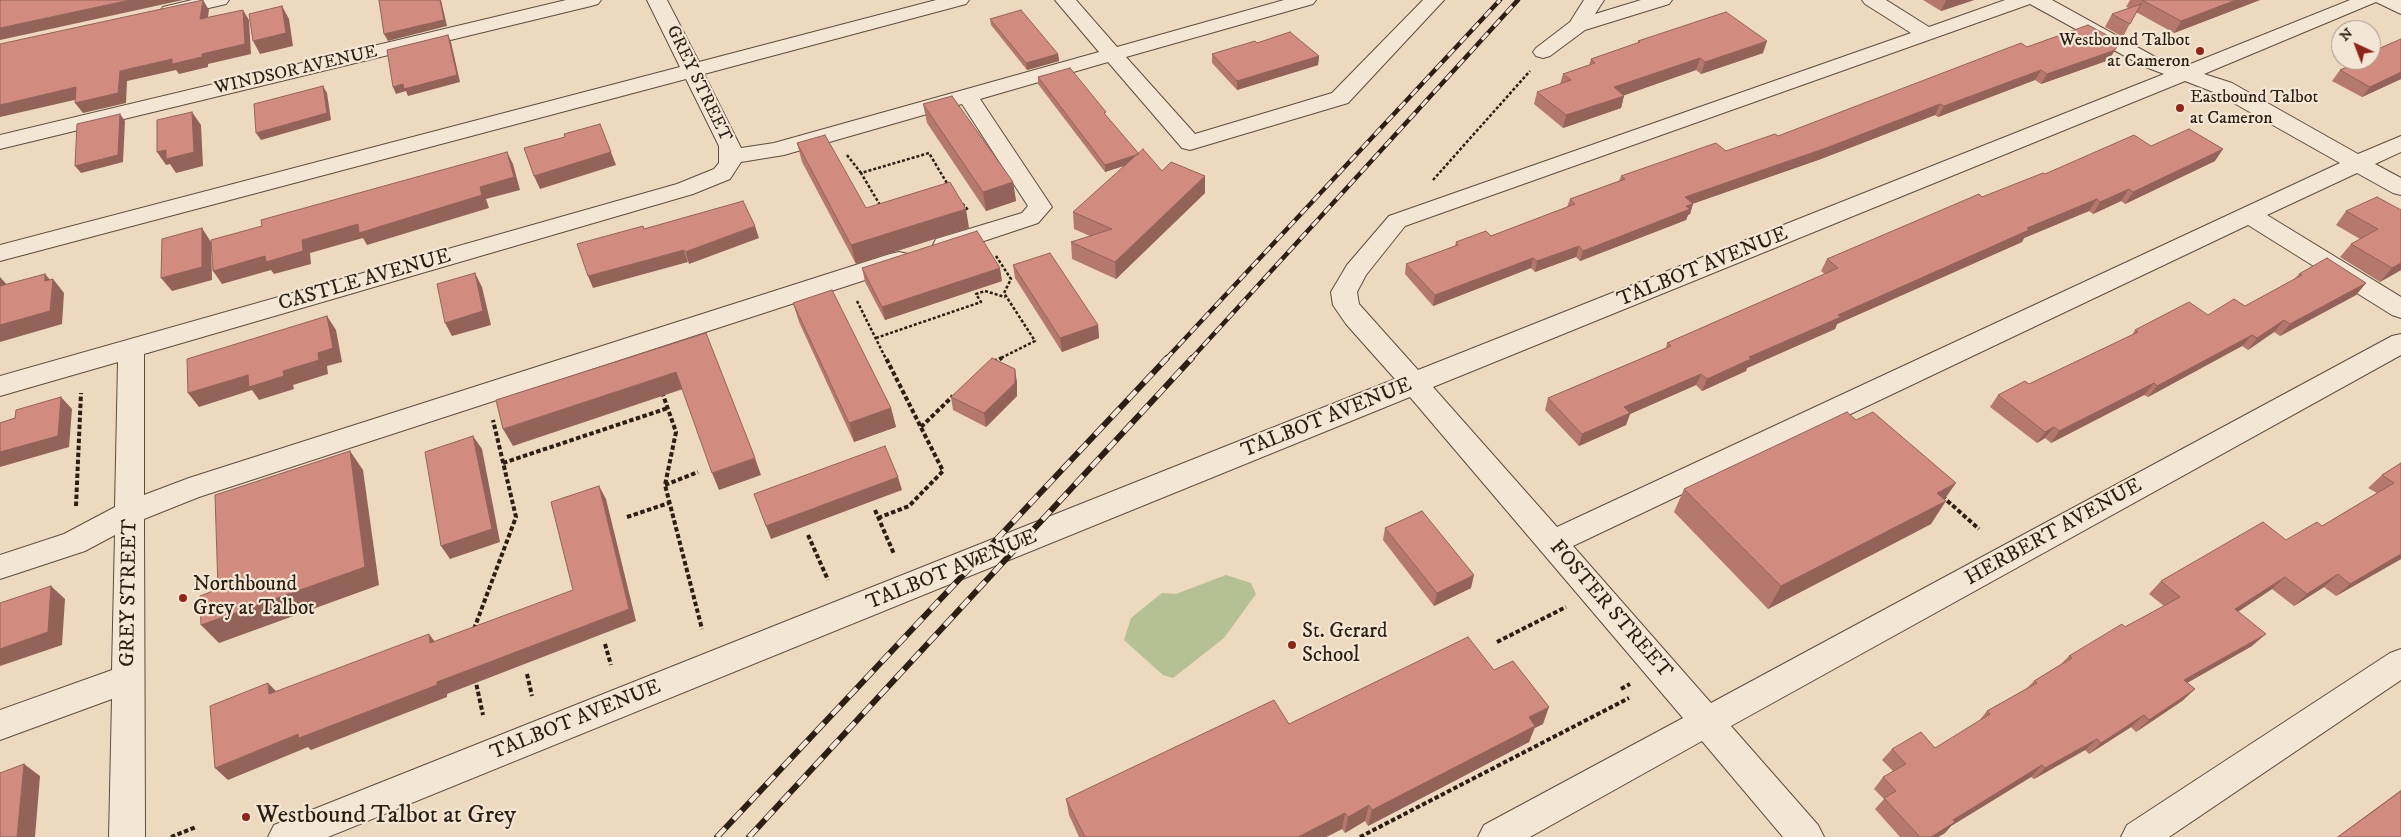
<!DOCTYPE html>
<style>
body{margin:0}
#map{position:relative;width:2401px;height:837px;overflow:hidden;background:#edd9be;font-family:"IM FELL DW Pica",serif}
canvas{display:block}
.north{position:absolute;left:2331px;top:20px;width:50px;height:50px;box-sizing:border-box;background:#f3e6d5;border:1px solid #a39687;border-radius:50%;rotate:317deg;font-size:14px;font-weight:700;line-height:20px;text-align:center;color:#2b1e13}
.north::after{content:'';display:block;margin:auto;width:18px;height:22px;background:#8f2418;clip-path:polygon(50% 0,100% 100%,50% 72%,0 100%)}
</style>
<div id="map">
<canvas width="2401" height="837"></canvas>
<div class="north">N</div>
</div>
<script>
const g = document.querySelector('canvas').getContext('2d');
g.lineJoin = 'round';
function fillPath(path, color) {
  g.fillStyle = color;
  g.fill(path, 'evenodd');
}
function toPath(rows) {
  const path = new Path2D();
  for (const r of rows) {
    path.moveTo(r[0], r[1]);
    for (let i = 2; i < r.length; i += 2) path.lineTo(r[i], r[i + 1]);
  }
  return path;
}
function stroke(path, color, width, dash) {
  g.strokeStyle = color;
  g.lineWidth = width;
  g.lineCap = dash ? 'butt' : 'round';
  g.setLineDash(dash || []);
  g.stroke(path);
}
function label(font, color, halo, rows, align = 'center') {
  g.font = font + ' "IM FELL DW Pica",serif';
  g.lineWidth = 4.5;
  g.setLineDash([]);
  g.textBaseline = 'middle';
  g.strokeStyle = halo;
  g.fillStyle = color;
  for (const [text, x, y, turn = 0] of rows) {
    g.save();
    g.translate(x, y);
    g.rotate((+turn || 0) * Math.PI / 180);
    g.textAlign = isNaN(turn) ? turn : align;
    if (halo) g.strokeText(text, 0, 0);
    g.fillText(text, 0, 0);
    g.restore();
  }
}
fillPath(toPath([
 [1226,575,1251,583,1256,594,1224,638,1173,678,1163,675,1124,640,1131,618,1162,593,1176,594]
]), '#b5c094');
const minor = toPath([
 [192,0,229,0,226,4,170,17,163,15,160,11,163,7,192,0],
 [566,0,601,0,598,4,591,6,0,149,0,135,566,0],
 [647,0,667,0,699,62,936,0,969,0,966,4,704,74,741,148,774,143,1099,52,1055,0,1076,0,1117,47,1284,0,1316,0,1313,4,1126,57,1195,134,1332,93,1423,0,1444,0,1348,103,1190,150,1182,148,1108,62,980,99,1052,207,1038,223,954,251,945,253,936,251,933,245,936,239,1022,213,1028,206,962,104,784,155,741,162,730,179,693,194,144,354,144,495,189,478,890,254,899,252,908,254,911,260,908,266,199,497,144,519,145,837,109,837,112,699,0,740,0,710,112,670,115,535,85,551,0,579,0,555,64,534,115,507,118,362,0,396,0,376,677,184,714,169,719,163,719,146,686,79,0,261,0,245,680,67,647,0],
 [1584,0,1604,0,1595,14,1641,0,1672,0,1669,4,1585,30,1550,56,1543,58,1536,56,1533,52,1536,48,1570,22,1584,0],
 [1862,0,1886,0,1929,27,2005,0,2052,0,2157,58,2183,67,2350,0,2401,0,2401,14,2376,2,2204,74,2232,83,2358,154,2401,136,2401,152,2375,164,2401,178,2401,195,2393,193,2357,173,2267,215,2401,297,2401,318,2392,315,2248,225,1573,546,1711,703,2392,336,2401,334,2401,355,1731,726,1818,825,1824,837,1783,837,1702,741,1530,837,1478,837,1484,825,1683,718,1410,397,328,837,268,837,274,825,1395,379,1346,324,1333,305,1331,292,1347,265,1389,216,1911,33,1865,4,1862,0],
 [2030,4,2143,66,2164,74,1418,370,1359,304,1357,292,1366,275,1405,226,2030,4],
 [2185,81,2216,93,2340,163,1557,527,1433,387,2185,81],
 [2401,649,2401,680,2169,837,2121,837,2127,825,2390,653,2401,649]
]);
stroke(minor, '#5c4d3e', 2);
stroke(toPath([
 [847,155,861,173],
 [1433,180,1530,71],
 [959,200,968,210],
 [880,205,861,173,929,153,948,185],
 [996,256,1011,279,1004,293,1035,341,999,359],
 [857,301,886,359],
 [876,338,981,302,976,294,985,291,1005,297]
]), '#2b1e13', 2.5, [3, 2]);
stroke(toPath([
 [993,362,1002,358],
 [662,392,676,432,665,485,702,629],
 [921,427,953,396],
 [503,463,668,408],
 [665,485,698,472],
 [1942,496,1979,529],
 [76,506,81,393],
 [875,510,894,554],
 [627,517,669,503],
 [878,518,909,506,943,471,886,358],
 [808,535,828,580],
 [474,629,516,517,493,420],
 [1497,642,1566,607],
 [605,644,611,665],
 [527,674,532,696],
 [475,678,483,715],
 [1621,689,1630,684],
 [171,837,196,827],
 [1360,837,1629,698]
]), '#2b1e13', 4, [4.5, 2.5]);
fillPath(minor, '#f3e6d5');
const railFar1 = toPath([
 [1166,359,1500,0],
 [1191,359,1518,0]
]);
const rail = toPath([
 [717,837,1167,358],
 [749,837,1192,358]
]);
stroke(railFar1, '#2b1e13', 4.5);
stroke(rail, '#2b1e13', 6);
stroke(railFar1, '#f3e6d5', 3, [9]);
stroke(rail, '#f3e6d5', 4.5, [12]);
fillPath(toPath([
 [1923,0,1974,0,1941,11],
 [2130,0,2260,0,2174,33,2136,12,2123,37,2105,27,2112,14,2129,8,2126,7],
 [990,19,1058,54,1059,61,1027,70,991,25],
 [1638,41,1763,53,1701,74,1696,70,1624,95,1621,108,1563,128,1534,104,1537,92,1560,84,1563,74,1589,65,1591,59,1638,43],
 [1257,43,1319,56,1318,65,1237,90,1212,63,1212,54],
 [2027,47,2109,60,2041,84,2035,80,1938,117,1935,115,1821,159,1693,203,1690,214,1688,215,1686,220,1580,261,1576,257,1535,272,1531,268,1433,306,1405,274,1406,264,1455,246,1456,242,1491,236,1567,207,1570,199,1619,181,1621,176,1726,151,1778,136],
 [2361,60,2371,60,2401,79,2362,97,2332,81,2340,70,2359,62],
 [1038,77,1106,116,1139,154,1162,171,1205,176,1205,193,1116,279,1072,259,1071,242,1090,236,1074,229,1073,212,1126,165,1105,172,1038,84],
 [923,104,1013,182,1016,201,986,211,927,123],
 [797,143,866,208,969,228,856,264,802,162],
 [2151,146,2215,161,2125,204,2121,201,2093,214,2089,211,2024,238,2022,242,1837,324,1835,329,1747,368,1746,371,1702,391,1696,385,1630,414,1626,425,1579,446,1545,410,1548,398,1666,348,1667,343,1825,274,1821,271,1827,259,1982,197,2045,174],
 [2401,210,2401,270,2380,282,2340,257,2351,244,2360,239,2336,225,2346,211],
 [1013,265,1098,325,1099,338,1062,352,1015,278],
 [862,268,1002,281,885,320,865,282],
 [2299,274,2366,283,2356,295,2280,336,2274,332,2248,350,2242,346,2148,397,2144,395,2051,443,2045,438,2037,443,1990,407,1998,395,2029,384,2132,335,2135,330,2208,315,2245,306,2294,279],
 [793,303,891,408,896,427,854,442,799,322],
 [1017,382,1017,396,986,427,953,410,951,397],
 [2401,463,2401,559,2336,596,2324,587,2294,606,2272,589,2238,612,2252,646,2187,683,2195,689,2182,701,2136,732,2131,727,2089,754,2085,750,2034,779,2031,777,1951,826,1945,833,1938,837,1900,837,1875,809,1884,799,1874,789,1883,777,1893,771,1882,760,1892,749,1935,748,1978,722,1987,711,2027,688,2034,681,2061,664,2069,656,2164,606,2149,594,2161,581,2286,540,2322,526,2377,493,2368,488,2382,475],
 [1684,489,1945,500,1931,524,1768,609,1674,512],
 [1385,528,1471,588,1434,606,1383,540],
 [1494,670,1543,724,1535,728,1529,742,1368,826,1365,821,1345,833,1342,829,1326,837,1079,837,1069,815,1066,799,1289,724],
 [2401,790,2401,837,2337,837]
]), '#b5786d');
fillPath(toPath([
 [130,0,183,0,0,40,0,28],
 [203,0,209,10,206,30,200,19],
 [440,0,441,0,447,26,388,41,384,34],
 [1946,0,1974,0,1941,11],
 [2236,0,2260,0,2174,33,2181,21],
 [282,6,289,19,293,46,260,54,253,41],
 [243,10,249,20,251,54,208,64,208,67,179,74,176,70,127,81,126,103,83,113,75,103,120,71,172,59,202,54],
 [448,35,451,42,460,82,408,96,406,91,396,94,393,87],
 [1767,41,1763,53,1701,74,1705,62],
 [2115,50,2109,60,2041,84,2047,74],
 [1058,54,1059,61,1027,70,1026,63],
 [1319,56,1318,65,1237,90,1237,81],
 [1700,58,1696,70,1611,100,1614,87],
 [2041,70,2035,80,1938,117,1944,106],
 [2401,72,2401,79,2362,97,2370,87],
 [323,86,327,93,331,120,261,140,256,133],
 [76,87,83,98,0,117,0,105],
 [1624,96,1621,108,1563,128,1566,115],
 [1940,104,1935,115,1821,159,1681,208,1685,197],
 [192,112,201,125,203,166,176,173,170,164,166,165,157,152],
 [120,114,125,121,123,162,81,173,75,166],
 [600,124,616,165,540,189,534,176],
 [2223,149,2215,161,2125,204,2133,192],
 [507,152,513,164,520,190,486,199,489,208,367,245,363,238,310,253,311,264,274,274,271,270,222,284,213,271,302,240,480,187],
 [1139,154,1139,161,1105,172,1105,165],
 [1205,176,1205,193,1116,279,1115,262],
 [1013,182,1016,201,986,211,983,192],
 [2129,189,2121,201,2093,214,2100,202],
 [2097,199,2089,211,2024,238,2022,242,1837,324,1835,329,1747,368,1746,371,1702,391,1707,379,1749,357,1838,315,2027,228],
 [1693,204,1690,214,1688,215,1686,220,1580,261,1583,251],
 [966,209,969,228,856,264,851,245],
 [755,226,759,238,689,264,685,252],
 [202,228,211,242,212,280,172,291,161,278],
 [1579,246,1576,257,1535,272,1537,261],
 [684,250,688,262,593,288,588,276],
 [1533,258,1531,268,1433,306,1435,295],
 [2401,263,2401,270,2380,282,2392,268],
 [1000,268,1002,281,885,320,882,307],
 [475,273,482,287,491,325,452,336,445,323],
 [45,274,52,282,53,279,64,293,62,324,0,342,0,325,45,281],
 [0,277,11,289,0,290],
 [2366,283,2356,295,2280,336,2290,324],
 [327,316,336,330,342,362,327,366,328,374,293,385,294,389,259,400,252,390,199,407,188,393,248,375,283,371,318,353],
 [2284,320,2274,332,2248,350,2257,338],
 [1098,325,1099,338,1062,352,1060,338],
 [2252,335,2242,346,2148,397,2157,386],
 [1015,369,1017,382,1017,396,986,427,984,413],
 [676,372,683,389,513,446,503,429],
 [1701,374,1696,385,1630,414,1626,425,1579,446,1582,434,1624,407],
 [2154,383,2144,395,2051,443,2059,431],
 [61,397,72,409,69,447,0,467,0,452],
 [891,408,896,427,854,442,849,423],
 [2054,427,2045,438,2037,443,2045,432],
 [473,436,482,449,500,542,450,559,441,546],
 [350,451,363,470,379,585,219,643,201,625],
 [755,458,761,475,719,490,712,473],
 [898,477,902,490,771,539,766,526],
 [1956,483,1942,503,1946,501,1931,524,1768,609,1781,586,1937,493],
 [599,486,606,499,636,621,447,694,447,697,311,750,308,747,228,780,215,768,298,734,629,609],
 [2401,554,2401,559,2336,596,2350,584],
 [2338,574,2324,587,2294,606,2307,594],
 [1474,575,1471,588,1434,606,1437,593],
 [2285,577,2272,589,2222,622,2235,609],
 [51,586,65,599,62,645,0,666,0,649],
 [429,634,439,647,430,643],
 [2266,634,2252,646,2171,692,2184,680],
 [268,683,280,695,269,694],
 [2195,689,2182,701,2136,732,2149,720],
 [1549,707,1543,724,1534,728,1529,742,1368,826,1372,810,1529,717],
 [2144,715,2131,727,2089,754,2101,743],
 [2097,739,2085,750,2034,779,2045,768],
 [24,764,40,776,35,837,17,837],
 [2042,765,2031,777,1951,826,1945,833,1938,837,1931,837,1953,820],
 [1369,805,1365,821,1345,833,1348,817],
 [1345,813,1342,829,1326,837,1298,837]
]), '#936259');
const building = toPath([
 [0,0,130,0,0,28,0,0],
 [203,0,200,19,243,10,245,44,202,54,202,57,172,64,172,59,120,71,118,93,75,103,76,87,0,105,0,44,203,0],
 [379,0,440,0,444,20,384,34,379,0],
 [2142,0,2236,0,2181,21,2142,0],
 [2141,4,2130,24,2112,14,2141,4],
 [282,6,286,33,253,41,249,14,282,6],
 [1021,10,1058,54,1026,63,990,19,1021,10],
 [1726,12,1767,41,1705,62,1700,58,1614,87,1624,96,1566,115,1537,92,1571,80,1563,74,1595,63,1591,59,1640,42,1638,41,1726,12],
 [2088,25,2120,42,2115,50,2047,74,2041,70,1944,106,1940,104,1826,148,1685,197,1693,204,1686,206,1690,209,1583,251,1579,246,1537,261,1533,258,1435,295,1406,264,1458,245,1456,242,1486,231,1491,236,1575,204,1570,199,1625,179,1621,176,1716,143,1726,151,1775,134,1778,136,2021,43,2027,47,2088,25],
 [1290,32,1319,56,1237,81,1212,54,1255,41,1257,43,1290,32],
 [448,35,457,75,404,89,403,84,393,87,387,50,448,35],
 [2401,39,2401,72,2370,87,2340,70,2365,60,2371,60,2371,52,2401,39],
 [1070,68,1106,112,1104,113,1139,154,1105,165,1038,77,1070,68],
 [323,86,327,113,256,133,254,104,323,86],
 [952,96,1013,182,983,192,923,104,952,96],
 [192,112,194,152,166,159,166,150,157,152,157,120,192,112],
 [120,114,118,155,75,166,77,124,120,114],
 [600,124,611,152,534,176,524,148,565,137,564,134,600,124],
 [2189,129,2223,149,2133,192,2129,189,2100,202,2097,199,2027,228,2029,230,1838,315,1841,317,1749,357,1751,359,1707,379,1701,374,1624,407,1630,413,1582,434,1548,398,1671,346,1667,343,1838,268,1827,259,1979,194,1982,197,2043,173,2045,174,2134,135,2151,146,2189,129],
 [825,135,866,208,950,182,966,209,851,245,797,143,825,135],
 [1143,149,1162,171,1171,162,1205,176,1115,262,1071,242,1112,229,1073,212,1143,149],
 [507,152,514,177,480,187,482,195,359,233,358,224,302,240,303,251,266,262,265,256,213,271,211,240,262,226,261,220,507,152],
 [2377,197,2401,210,2401,263,2392,268,2351,244,2378,229,2346,211,2377,197],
 [743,201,755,226,685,252,684,250,588,276,577,244,643,226,644,229,743,201],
 [202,228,202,267,161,278,162,239,202,228],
 [977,231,1000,268,882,307,862,268,977,231],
 [1050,253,1098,325,1060,338,1013,265,1050,253],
 [2327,258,2366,283,2290,324,2284,320,2257,338,2252,335,2157,386,2154,383,2059,431,2054,427,2045,432,1998,395,2025,381,2029,384,2138,332,2135,330,2189,302,2208,315,2234,299,2245,306,2302,275,2299,274,2327,258],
 [475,273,483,311,445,323,437,284,475,273],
 [45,274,45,281,53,279,50,311,0,325,0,286,45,274],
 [832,290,891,408,849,423,793,303,832,290],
 [327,316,333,348,318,353,319,360,283,371,284,376,249,387,248,375,188,393,187,359,327,316],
 [706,333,755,458,712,473,676,372,503,429,496,400,706,333],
 [992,358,1015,369,1015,383,984,413,951,397,992,358],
 [61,397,58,436,0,452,0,423,15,418,16,410,61,397],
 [1847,412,1856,420,1873,412,1956,483,1937,493,1946,501,1781,586,1684,489,1847,412],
 [473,436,492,529,441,546,425,452,473,436],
 [885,446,898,477,766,526,754,494,885,446],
 [350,451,365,567,201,625,200,596,218,589,215,495,350,451],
 [2401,463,2401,554,2350,584,2338,574,2307,594,2285,577,2235,609,2266,634,2184,680,2195,689,2149,720,2144,715,2101,743,2097,739,2045,768,2042,765,1953,820,1955,822,1931,837,1920,837,1884,798,1896,791,1883,777,1906,764,1892,749,1921,732,1935,748,1990,714,1987,711,2037,683,2034,681,2072,658,2069,656,2122,624,2125,627,2180,597,2161,581,2263,522,2286,540,2317,522,2322,526,2394,483,2382,475,2401,463],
 [599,486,629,609,437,682,437,685,299,738,298,734,215,768,210,706,268,683,269,694,429,634,430,643,573,590,551,502,599,486],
 [1422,511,1474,575,1437,593,1385,528,1422,511],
 [51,586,48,632,0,649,0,603,51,586],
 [1468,637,1494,670,1513,661,1549,707,1529,717,1535,726,1372,810,1369,805,1348,817,1345,813,1298,837,1085,837,1066,799,1274,700,1289,724,1468,637],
 [24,764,17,837,0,837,0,773,24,764],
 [2401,791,2401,837,2338,837,2401,791]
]);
fillPath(building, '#d28c7f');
stroke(building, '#936259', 1);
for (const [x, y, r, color] of [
 [2200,51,5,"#8f2418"],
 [2180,108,5,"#8f2418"],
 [183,598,5,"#8f2418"],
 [1292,645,5,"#8f2418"],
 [246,817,5,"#8f2418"]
]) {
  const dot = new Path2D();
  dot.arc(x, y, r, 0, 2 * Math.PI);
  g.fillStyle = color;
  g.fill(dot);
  stroke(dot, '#f3e6d5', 2);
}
label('18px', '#2b1e13', '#f3e6d5', [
 ["Westbound Talbot",2190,41],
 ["at Cameron",2190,62],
 ["Eastbound Talbot",2190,98,"left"],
 ["at Cameron",2190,119,"left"]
], 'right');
label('18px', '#2b1e13', '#f3e6d5', [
 ["WINDSOR AVENUE",296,71,-13],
 ["GREY STREET",698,84,64]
]);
label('21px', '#2b1e13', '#f3e6d5', [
 ["TALBOT AVENUE",1703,268,-22],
 ["CASTLE AVENUE",365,281,-16],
 ["TALBOT AVENUE",1327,419,-22],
 ["HERBERT AVENUE",2054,533,-29],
 ["TALBOT AVENUE",952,571,-22],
 ["GREY STREET",130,593,-89],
 ["FOSTER STREET",1610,610,49],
 ["TALBOT AVENUE",576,721,-22]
]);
label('21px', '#2b1e13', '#f3e6d5', [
 ["Northbound",193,586],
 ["Grey at Talbot",193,610],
 ["St. Gerard",1302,633],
 ["School",1302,657]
], 'left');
label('25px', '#2b1e13', '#f3e6d5', [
 ["Westbound Talbot at Grey",256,817]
], 'left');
</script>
